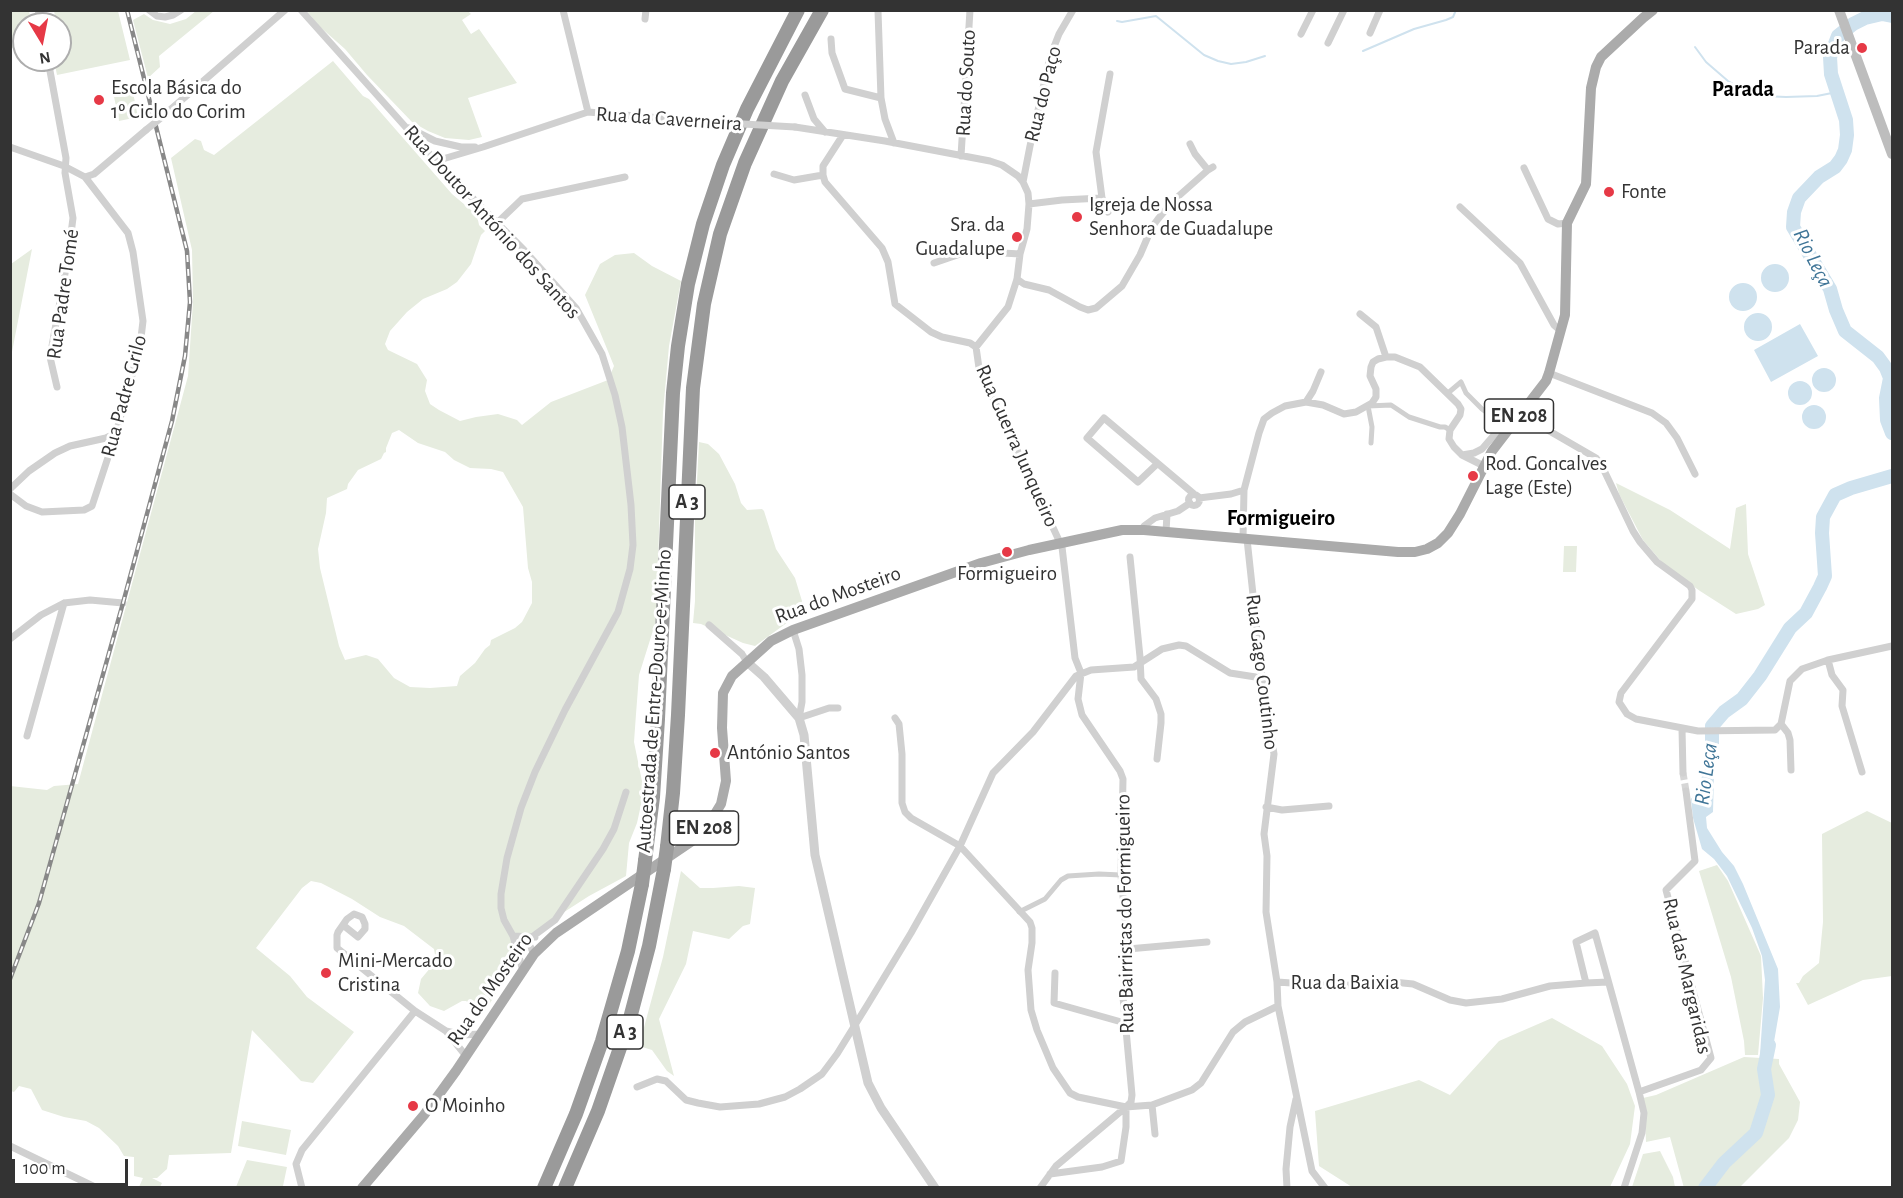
<!DOCTYPE html>
<meta charset="utf-8">
<style>
body{margin:0}
#map{position:relative;width:1903px;height:1198px;overflow:hidden;background:#fff;font-family:"Alegreya Sans",sans-serif}
canvas{display:block}
.frame{position:absolute;inset:0;border:12px solid #333;pointer-events:none}
.north{position:absolute;left:12px;top:12px;width:60px;height:60px;box-sizing:border-box;background:#fff;border:2px solid #adadad;border-radius:50%;rotate:170deg;font-size:16px;font-weight:700;line-height:24px;text-align:center;color:#333}
.north::after{content:'';display:block;margin:auto;width:21px;height:27px;background:#e63946;clip-path:polygon(50% 0,100% 100%,50% 72%,0 100%)}
.scale{position:absolute;left:12px;top:1159px;width:116px;height:27px;box-sizing:border-box;border:3px solid #333;border-top:0;padding-left:8px;font-size:18px;line-height:21px;white-space:nowrap;color:#333;-webkit-text-stroke:4px #fff;paint-order:stroke}
</style>
<div id="map">
<canvas width="1903" height="1198"></canvas>
<div class="frame"></div>
<div class="north">N</div>
<div class="scale">100 m</div>
</div>
<script>
const g = document.querySelector('canvas').getContext('2d');
g.lineJoin = 'round';
function fillPath(path, color) {
  g.fillStyle = color;
  g.fill(path, 'evenodd');
}
function toPath(rows) {
  const path = new Path2D();
  for (const r of rows) {
    if (r.length === 3) {
      path.moveTo(r[0] + r[2], r[1]);
      path.arc(r[0], r[1], r[2], 0, 2 * Math.PI);
      continue;
    }
    path.moveTo(r[0], r[1]);
    for (let i = 2; i < r.length; i += 2) path.lineTo(r[i], r[i + 1]);
  }
  return path;
}
function stroke(path, color, width, dash) {
  g.strokeStyle = color;
  g.lineWidth = width;
  g.lineCap = dash ? 'butt' : 'round';
  g.setLineDash(dash || []);
  g.stroke(path);
}
function label(font, color, halo, rows, align = 'center') {
  g.font = font + ' "Alegreya Sans",sans-serif';
  g.lineWidth = 6;
  g.setLineDash([]);
  g.textBaseline = 'middle';
  g.strokeStyle = halo;
  g.fillStyle = color;
  for (const [text, x, y, turn = 0] of rows) {
    g.save();
    g.translate(x, y);
    g.rotate((+turn || 0) * Math.PI / 180);
    g.textAlign = isNaN(turn) ? turn : align;
    if (halo) g.strokeText(text, 0, 0);
    g.fillText(text, 0, 0);
    g.restore();
  }
}
fillPath(toPath([
 [11,10,29,11,32,24,24,24,24,46,11,48],
 [54,11,118,11,130,60,57,75,54,60,60,60,60,24,54,24,56,20],
 [196,11,214,11,159,56,160,67,148,78,133,20,144,14,153,20,170,24,186,19],
 [307,11,468,11,471,14,462,20,471,34,479,29,517,83,468,98,482,137,469,140,445,138,428,131,412,122,367,75,345,49,319,26],
 [333,61,363,96,369,99,452,194,477,215,479,225,485,231,481,235,471,264,457,282,447,289,423,299,407,312,390,331,385,344,388,350,417,364,427,380,425,391,430,404,439,410,460,421,476,417,498,414,517,420,522,425,551,402,608,380,614,366,585,295,600,264,615,255,634,253,652,266,681,281,669,346,663,412,656,621,639,675,636,714,634,742,644,791,637,823,629,843,626,876,589,896,541,927,504,980,484,1013,466,1001,462,1001,444,1011,430,1006,418,993,421,979,436,961,434,949,404,926,380,917,352,899,321,883,311,881,302,888,256,948,290,976,307,997,354,1032,313,1083,301,1081,252,1030,231,1153,169,1155,167,1169,157,1178,152,1178,162,1183,160,1187,139,1187,143,1178,134,1176,134,1157,124,1156,118,1146,99,1128,86,1121,64,1117,42,1110,31,1089,19,1086,14,1092,11,1091,10,786,47,790,54,786,78,784,188,376,193,302,192,250,171,158,195,139,201,141,204,150,214,155],
 [399,430,418,443,445,452,454,460,470,468,491,469,503,472,523,507,528,568,532,582,532,603,522,622,515,628,491,640,490,645,485,649,475,663,460,676,457,686,430,688,410,687,394,678,378,659,366,655,345,660,339,646,320,568,318,549,326,513,327,498,347,489,348,484,358,470,381,459,384,453,386,452,386,448,392,433],
 [131,83,138,117,119,121,112,87],
 [32,249,11,357,11,264],
 [699,442,708,444,719,454,735,484,741,503,747,510,762,509,764,511,776,549,795,578,802,601,801,605,803,615,795,617,755,646,743,643,701,624,693,623,695,601,695,519],
 [1616,483,1670,510,1730,549,1736,508,1746,504,1748,554,1765,605,1758,609,1736,614,1700,591,1666,567,1643,540,1619,494],
 [1564,546,1577,546,1576,572,1563,572],
 [1867,811,1892,823,1892,976,1863,980,1808,1005,1796,983,1799,983,1803,976,1819,963,1823,922,1822,834],
 [1717,865,1728,881,1761,956,1763,998,1758,1055,1745,1055,1744,1041,1731,977,1699,871],
 [681,871,700,888,713,888,739,886,755,888,750,924,743,926,729,939,693,931,686,964,659,1019,674,1076,667,1071,652,1050,639,1046,663,957],
 [1552,1018,1602,1046,1627,1084,1635,1106,1630,1144,1610,1187,1352,1187,1319,1166,1315,1111,1419,1080,1450,1095,1499,1041],
 [1744,1057,1779,1059,1779,1064,1800,1102,1798,1120,1789,1138,1740,1187,1684,1188,1670,1137,1646,1142,1645,1114,1643,1098,1656,1095],
 [242,1121,291,1130,286,1155,238,1146],
 [1660,1151,1673,1177,1675,1187,1632,1187,1643,1154],
 [247,1160,287,1167,283,1186,287,1187,236,1187]
]), '#e6ecdf');
fillPath(toPath([
 [1775,278,14],
 [1743,297,14],
 [1758,327,14],
 [1800,324,1818,356,1771,382,1754,350],
 [1824,380,12],
 [1800,393,12],
 [1814,417,12],
 [1707,734,1715,734,1713,812,1706,817,1707,828,1722,852,1734,866,1743,884,1778,969,1780,1007,1770,1065,1760,1055,1765,980,1762,956,1752,928,1727,876,1714,859,1702,849,1693,818,1691,799,1696,792,1709,759,1710,738]
]), '#cfe2ee');
stroke(toPath([
 [1891,16,1892,10],
 [1117,21,1122,22,1156,16,1204,55,1218,61,1231,64,1246,62,1265,56],
 [1695,47,1706,62,1728,81,1744,90,1763,96,1786,97,1817,96,1837,92],
 [1363,51,1414,29,1446,20,1453,17,1456,10]
]), '#cfe2ee', 2);
stroke(toPath([
 [1892,16,1882,14,1865,18,1853,24,1838,36,1830,57,1831,74,1846,120,1847,135,1845,150,1841,159,1835,167,1819,177,1799,198,1794,212,1793,227,1830,289,1836,310,1845,331,1878,357,1886,368,1890,378,1886,398,1887,420,1892,433],
 [1712,746,1712,726,1724,712,1742,699,1760,676,1790,628,1806,613,1820,587,1825,576,1822,533,1823,517,1835,495,1851,488,1892,476],
 [1705,1188,1724,1163,1756,1133,1768,1095,1764,1069,1769,1045]
]), '#cfe2ee', 14);
stroke(toPath([
 [1683,773,1686,791]
]), '#d6d6d6', 7, [7, 3.5]);
stroke(toPath([
 [1448,393,1461,382,1466,393,1482,409,1501,423,1501,427],
 [1371,443,1372,427,1368,406,1391,405,1409,417,1440,427,1445,427,1450,430],
 [1019,912,1045,899,1061,880,1068,876,1099,874,1121,875]
]), '#d0d0d0', 5);
stroke(toPath([
 [38,10,41,24],
 [149,10,157,16,165,17,173,15,181,10],
 [301,10,436,161,524,250,576,308,602,354,615,395,622,427,631,505,633,545,630,569,618,612,565,710,535,772,521,808,507,858,501,894,501,908,504,920,513,936,523,971],
 [563,10,588,112],
 [878,11,881,98,885,119,894,143],
 [645,19,646,10],
 [1370,33,1380,10],
 [1301,34,1313,10],
 [831,39,832,53,845,89,881,98],
 [1328,43,1344,10],
 [48,60,66,158,65,173,73,218,68,257,50,357,57,387],
 [805,95,814,119,825,132],
 [162,117,285,10],
 [795,127,885,141,990,161,1002,165,1018,176,1023,182,1028,193,1029,204,1027,229,1020,254,1017,279,1008,307,976,347,979,368,1062,547,1075,658,1081,673,1078,699,1082,715,1120,771,1123,779,1121,875,1128,949,1123,997,1132,1095,1131,1102,1126,1107,1056,1166,1040,1188],
 [409,128,435,141,461,147,475,147],
 [843,135,823,166,823,175,825,182,882,248,888,262,895,304,931,332,942,337,970,343,976,347],
 [1190,144,1195,154,1208,170],
 [10,147,64,166,85,177,94,174,146,130],
 [961,156,970,10],
 [436,161,483,147,588,112,709,122],
 [1524,168,1548,219,1558,224,1567,223],
 [774,174,794,180,823,175],
 [1023,182,1030,146,1050,57,1059,34,1073,10],
 [1102,198,1108,212],
 [1029,204,1062,200,1102,198,1096,152,1110,74],
 [1460,207,1520,263,1554,325,1561,331],
 [497,223,522,199,625,177],
 [934,263,969,251,1020,254],
 [1017,279,1024,284,1049,290,1080,307,1088,310,1096,308,1122,286,1140,255,1152,227,1158,219,1173,201,1208,170,1213,167],
 [1360,314,1376,327,1386,357],
 [1549,373,1652,413,1666,423,1677,438,1695,474],
 [1306,402,1313,391,1321,372],
 [1520,414,1596,458,1601,464,1633,531,1640,542,1657,562,1690,586,1692,590,1692,599,1621,693,1619,702,1627,714,1636,719,1698,731,1775,730,1781,724,1790,681,1802,669,1828,660,1892,646],
 [1462,455,1484,466],
 [1157,464,1138,482,1087,438,1104,418,1194,494],
 [10,489,29,471,55,453,70,446,106,438,116,433],
 [10,494,26,506,42,512,84,510,92,506,116,433,140,346,143,321,133,252,128,233,85,177],
 [1194,500,5.5],
 [1199,498,1231,494,1244,490],
 [1144,530,1144,526,1155,518,1178,511,1190,503],
 [1166,532,1167,514],
 [1243,539,1244,490,1259,433,1264,419,1272,413,1285,406,1306,402,1323,405,1344,414,1356,412,1372,403,1376,397,1376,389,1370,376,1371,367,1373,362,1378,359,1386,357,1395,357,1420,367,1458,404,1461,409,1460,415,1450,430,1449,439,1454,447,1462,455,1474,453,1482,449,1501,427,1513,423],
 [1247,539,1262,678,1274,754,1264,834,1267,856,1266,912,1277,982,1278,1006,1312,1171,1325,1188],
 [1130,557,1140,657,1141,679,1156,699,1161,714,1161,723,1157,759],
 [709,625,742,654,747,662],
 [793,630,799,649,802,675,802,702,799,718,829,708,838,708],
 [10,639,41,615,64,603,90,600,123,603],
 [1828,660,1832,675,1843,690,1842,706,1862,772],
 [895,718,899,724,902,754,902,803,905,812,911,818,960,846,1030,922,1032,928,1032,943,1028,970,1031,1010,1037,1030,1053,1068,1070,1093,1078,1097,1126,1107,1152,1105,1192,1090,1201,1083,1233,1032,1245,1022,1278,1006],
 [1781,724,1788,733,1790,740,1791,770],
 [1682,729,1683,773],
 [27,736,64,603],
 [1266,807,1282,810,1329,806],
 [343,925,358,937,365,929,365,924,362,917,354,914,347,919,338,932,337,935,337,948,415,1011,446,1031],
 [513,936,535,937],
 [532,937,555,920,603,849,614,829,626,792],
 [519,938,529,944,534,954],
 [1128,949,1207,942],
 [1055,973,1054,1003,1125,1023],
 [1277,982,1336,986,1393,982,1413,984,1450,1000,1466,1003,1502,999,1550,986,1586,983],
 [1608,982,1586,983,1576,942,1595,933,1639,1092,1644,1113,1642,1133,1624,1188],
 [466,1056,446,1031,463,1035,480,1034],
 [637,1087,657,1079,666,1081,686,1100,698,1103,720,1107,759,1104,785,1097,800,1089,822,1074,837,1054,868,1004,911,933,960,846,993,773,1033,732,1076,676,1091,670,1134,667,1162,649,1179,645,1186,646,1230,673,1262,678],
 [1639,1092,1701,1070,1711,1058,1666,890,1695,861,1686,791],
 [1152,1105,1155,1134],
 [10,1146,97,1188],
 [1050,1174,1102,1167,1121,1161,1126,1127,1126,1107],
 [302,1188,296,1164,302,1150,415,1011],
 [1287,1188,1286,1169,1290,1127,1296,1099]
]), '#d0d0d0', 7);
stroke(toPath([
 [747,662,764,677,799,718,804,735,815,855,868,1083,881,1108,935,1188]
]), '#d0d0d0', 9);
stroke(toPath([
 [1839,10,1892,154]
]), '#bdbdbd', 10);
stroke(toPath([
 [362,1188,424,1115,456,1071,534,954,556,933,692,841,710,822,721,804,726,781,722,728,723,693,732,676,771,641,793,630,981,563,1029,550,1122,530,1144,530,1398,552,1415,552,1427,549,1438,543,1448,533,1460,514,1492,451,1546,381,1549,373,1565,315,1567,223,1586,184,1591,88,1596,67,1601,57,1643,18,1653,10]
]), '#ababab', 10);
stroke(toPath([
 [667,847,673,793,678,715,693,388,704,304,720,234,745,163,782,81,822,10],
 [645,861,653,797,658,719,673,393,678,346,688,284,703,224,723,165,747,109,798,10],
 [544,1188,576,1114,602,1041,628,951,642,884],
 [565,1188,598,1111,629,1022,649,946,664,869]
]), '#9a9a9a', 14);
const rail = toPath([
 [10,979,39,903,123,603,172,421,185,356,190,302,187,251,127,10]
]);
stroke(rail, '#888', 4.5);
stroke(rail, '#fff', 2, [7]);
stroke(toPath([
 [709,122,795,127],
 [146,130,162,117]
]), '#d0d0d0', 7);
stroke(toPath([
 [664,869,667,847],
 [642,884,645,861]
]), '#9a9a9a', 14);
for (const [x, y, r, color] of [
 [1862,48,6,"#e63946"],
 [99,100,6,"#e63946"],
 [1609,192,6,"#e63946"],
 [1077,217,6,"#e63946"],
 [1017,237,6,"#e63946"],
 [1473,476,6,"#e63946"],
 [1007,552,6,"#e63946"],
 [715,753,6,"#e63946"],
 [326,973,6,"#e63946"],
 [413,1106,6,"#e63946"]
]) {
  const dot = new Path2D();
  dot.arc(x, y, r, 0, 2 * Math.PI);
  g.fillStyle = color;
  g.fill(dot);
  stroke(dot, '#fff', 2);
}
for (const [x, y, w] of [
 [1519,416,69],
 [687,502,36],
 [704,828,69],
 [625,1032,36]
]) {
  const box = new Path2D();
  box.roundRect(x - w / 2, y - 17, w, 34, 4.5);
  g.fillStyle = '#fff';
  g.fill(box);
  stroke(box, '#333', 1.5);
}
label('bold 20px', '#333', null, [
 ["EN 208",1519,416],
 ["A 3",687,502],
 ["EN 208",704,828],
 ["A 3",625,1032]
]);
label('21px', '#333', '#fff', [
 ["Parada",1850,48,"right"],
 ["Escola Básica do",111,88],
 ["1º Ciclo do Corim",111,112],
 ["Fonte",1621,192],
 ["Igreja de Nossa",1089,205],
 ["Senhora de Guadalupe",1089,229],
 ["Sra. da",1005,225,"right"],
 ["Guadalupe",1005,249,"right"],
 ["Rod. Goncalves",1485,464],
 ["Lage (Este)",1485,488],
 ["Formigueiro",1007,574,"center"],
 ["António Santos",727,753],
 ["Mini-Mercado",338,961],
 ["Cristina",338,985],
 ["O Moinho",425,1106]
], 'left');
label('21px', '#333', '#fff', [
 ["Rua do Souto",966,83,-87],
 ["Rua do Paço",1043,94,-76],
 ["Rua da Caverneira",669,119,4],
 ["Rua Doutor António dos Santos",492,222,48],
 ["Rua Padre Tomé",63,294,-82],
 ["Rua Padre Grilo",124,396,-75],
 ["Rua Guerra Junqueiro",1017,446,66],
 ["Rua do Mosteiro",838,595,-20],
 ["Rua Gago Coutinho",1262,672,83],
 ["Autoestrada de Entre-Douro-e-Minho",654,701,-86],
 ["Rua Bairristas do Formigueiro",1125,914,-91],
 ["Rua das Margaridas",1687,976,77],
 ["Rua da Baixia",1345,983],
 ["Rua do Mosteiro",490,989,-55]
]);
label('bold 22px', '#000', '#fff', [
 ["Parada",1743,89],
 ["Formigueiro",1281,518]
]);
label('italic 22px', '#3f7597', '#fff', [
 ["Rio Leça",1813,258,63],
 ["Rio Leça",1706,774,-82]
]);
</script>
